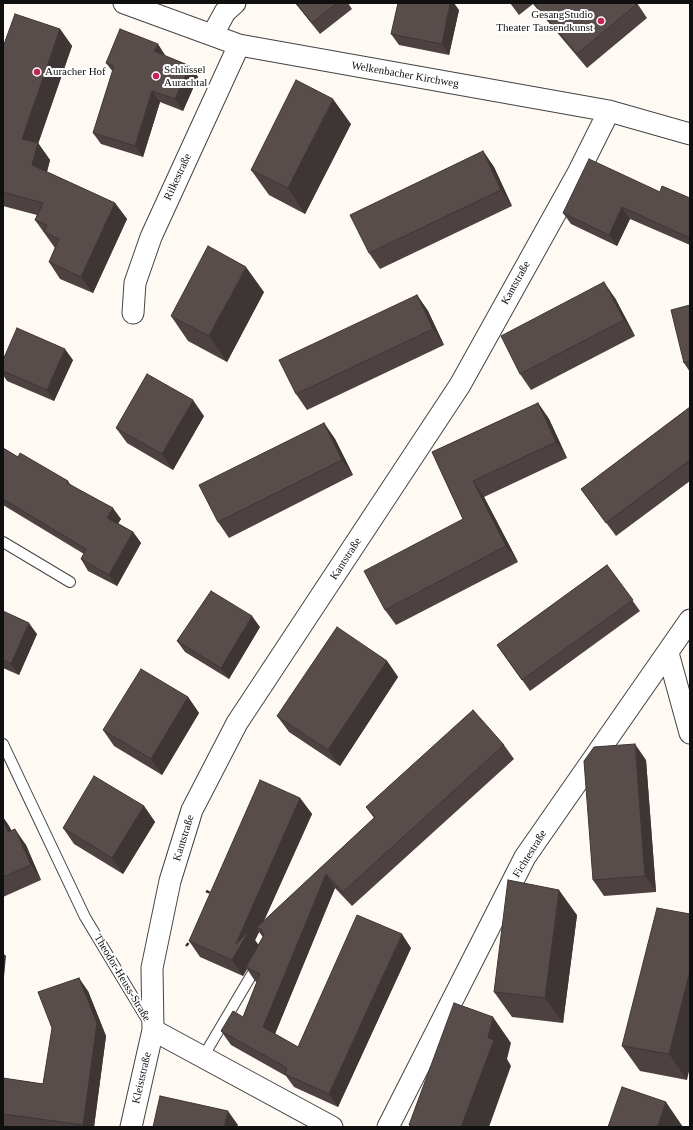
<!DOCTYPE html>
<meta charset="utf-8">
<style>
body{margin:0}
#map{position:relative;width:693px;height:1130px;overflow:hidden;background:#fff9f3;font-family:Georgia,serif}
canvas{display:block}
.frame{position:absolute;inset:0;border:4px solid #101010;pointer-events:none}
</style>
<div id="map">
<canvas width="693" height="1130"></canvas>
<div class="frame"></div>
</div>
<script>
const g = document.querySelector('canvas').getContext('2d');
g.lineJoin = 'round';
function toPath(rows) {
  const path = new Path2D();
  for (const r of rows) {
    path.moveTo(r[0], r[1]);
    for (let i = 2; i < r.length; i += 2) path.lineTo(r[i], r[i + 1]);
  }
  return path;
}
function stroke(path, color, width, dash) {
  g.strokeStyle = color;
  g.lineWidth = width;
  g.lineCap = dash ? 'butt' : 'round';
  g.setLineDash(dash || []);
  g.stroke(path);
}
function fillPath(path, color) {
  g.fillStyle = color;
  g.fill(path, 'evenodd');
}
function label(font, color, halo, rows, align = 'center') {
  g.font = font + ' Georgia,serif';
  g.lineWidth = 4;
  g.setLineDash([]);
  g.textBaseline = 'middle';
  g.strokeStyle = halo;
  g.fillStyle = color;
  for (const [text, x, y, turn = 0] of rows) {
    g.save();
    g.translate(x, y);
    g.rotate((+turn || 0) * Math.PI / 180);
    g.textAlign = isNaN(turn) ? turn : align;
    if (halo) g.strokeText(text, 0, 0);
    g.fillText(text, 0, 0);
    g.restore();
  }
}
const lane = toPath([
 [3,542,70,582],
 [3,744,85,917,149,1023],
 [203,1057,258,964]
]);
const street = toPath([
 [124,3,239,45,609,111,690,134],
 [213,34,225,12,235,3],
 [133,313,135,283,151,237,239,45],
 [668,653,690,733],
 [153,1030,332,1127],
 [131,1127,153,1030,152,968,170,881,192,810,237,723,460,385,579,171,609,111],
 [388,1127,525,857,690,620]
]);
stroke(lane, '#434343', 12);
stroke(street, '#434343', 23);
stroke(toPath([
 [206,891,213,894],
 [186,946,192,939]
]), '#323232', 2.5, [4, 2]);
stroke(lane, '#fff', 10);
stroke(street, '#fff', 21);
fillPath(toPath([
 [295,3,348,3,352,9,320,34],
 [510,3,637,3,647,18,587,68,533,4,519,15],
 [459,10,449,55,399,45,391,34],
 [60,29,72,46,38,143,50,160,47,172,115,203,127,219,93,293,60,279,49,262,55,248,35,220,37,215,3,206,3,47],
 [165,55,165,56,190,66,198,77,183,111,160,102,143,157,101,144,93,133,113,72,106,63],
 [351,124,305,214,269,195,251,170],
 [483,151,494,167,512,206,380,269,369,253],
 [660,192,690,198,690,245,630,219,617,246,571,224,563,213],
 [264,292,227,362,188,341,171,316],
 [417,295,428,311,444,345,307,410,296,394],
 [615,298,635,336,531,390,520,374],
 [690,305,690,372,684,363],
 [3,360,73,360,54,401,7,381,3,375],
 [538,403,549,419,567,458,484,497,518,562,396,625,385,610,463,519,432,452],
 [690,407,690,481,616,536,581,489],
 [204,416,173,470,127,443,116,428],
 [324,423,335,439,353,475,229,538,218,522],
 [3,448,18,457,68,481,70,484,121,519,118,523,133,532,141,543,117,586,88,571,81,559,84,554,3,505],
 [607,565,640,611,530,691,497,645],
 [3,611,37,634,19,675,3,668],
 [260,627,229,679,185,652,177,641],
 [387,661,398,677,340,766,289,732,277,716],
 [188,697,199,713,162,775,114,746,103,730],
 [504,745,514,759,352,906,335,888,275,1034,298,1047,411,948,338,1107,294,1087,286,1076,231,1045,221,1031,243,1017,257,982,255,981,247,969,243,976,200,957,189,941,300,798,312,814,264,921,374,818,366,807],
 [259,932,263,937,258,945,255,940],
 [646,760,656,892,604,896,593,880],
 [144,806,155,822,123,874,74,844,63,828],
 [3,817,9,826,12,831,26,845,41,880,3,897],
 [690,914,687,1080,640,1071,622,1046],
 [577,915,563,1023,512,1017,494,992],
 [88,991,106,1036,94,1127,3,1127,3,1078,43,1084]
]), '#4d4241');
fillPath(toPath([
 [450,3,454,3,459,10,449,55,442,44],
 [60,29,72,46,34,156,22,139],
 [158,44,165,55,162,62,154,51],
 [190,66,198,77,183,111,175,99],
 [152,91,160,102,143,157,135,146],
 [333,99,351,124,305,214,288,188],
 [38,143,50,160,44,182,32,165],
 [483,151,494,167,512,206,501,190],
 [115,203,127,219,93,293,81,277],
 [622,207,630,219,617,246,609,235],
 [246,267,264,292,227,362,209,336],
 [604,282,615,298,635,336,624,320],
 [417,295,428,311,444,345,433,329],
 [65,349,73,360,54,401,47,390],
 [193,400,204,416,173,470,162,454],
 [538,403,549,419,567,458,556,442],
 [324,423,335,439,353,475,342,460],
 [473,481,484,497,518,562,506,546],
 [113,508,121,519,115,529,107,518],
 [133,532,141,543,117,586,109,575],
 [252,616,260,627,229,679,221,668],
 [29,623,37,634,19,675,11,664],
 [387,661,398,677,340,766,328,750],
 [188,697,199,713,162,775,151,759],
 [635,744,646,760,656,892,645,876],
 [300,798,312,814,260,929,256,928,259,932,255,940,260,947,246,967,247,969,243,976,232,960,236,944],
 [144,806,155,822,123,874,112,858],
 [3,817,9,826,19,848,8,832,3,820],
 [15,829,26,845,41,880,31,865],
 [326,874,335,888,272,1041,263,1027],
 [559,890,577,915,563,1023,545,998],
 [402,934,411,948,338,1107,329,1094],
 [3,953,6,956,3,987],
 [690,971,690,1067,687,1080,669,1054],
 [79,978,88,991,106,1036,94,1127,84,1127,83,1125],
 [493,1017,511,1043,507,1059,511,1066,489,1127,461,1127],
 [666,1102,683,1127,657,1127],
 [228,1111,238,1125,237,1127,224,1127]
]), '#3e3635');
const building = toPath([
 [296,3,337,3,312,23,296,3],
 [398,3,450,3,442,44,391,34,398,3],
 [534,3,637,3,637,4,577,54,534,3],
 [15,14,60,29,22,139,38,143,32,165,115,203,81,277,49,262,59,239,44,232,47,225,35,220,43,203,3,192,3,47,15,14],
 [120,29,158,44,154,51,190,66,175,99,152,91,135,146,93,133,114,66,106,63,120,29],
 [296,80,333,99,288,188,251,170,296,80],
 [483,151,501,190,369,253,350,215,483,151],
 [589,159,660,192,662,186,690,198,690,238,622,207,609,235,563,213,589,159],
 [208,246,246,267,209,336,171,316,208,246],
 [604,282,624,320,520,374,501,336,604,282],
 [417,295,433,329,296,394,279,360,417,295],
 [690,305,690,361,684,363,671,310,690,305],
 [17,328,65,349,47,390,3,371,3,360,17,328],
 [147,374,193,400,162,454,116,428,147,374],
 [538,403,556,442,473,481,506,546,385,610,364,571,463,519,432,452,538,403],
 [690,407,690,460,606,523,581,489,690,407],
 [324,423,342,460,218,522,199,485,324,423],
 [3,448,18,457,20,453,68,481,67,483,113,508,107,518,133,532,109,575,81,559,86,549,3,499,3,448],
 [607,565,633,600,522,680,497,645,607,565],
 [211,591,252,616,221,668,177,641,211,591],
 [3,611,29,623,11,664,3,660,3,611],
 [337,627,387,661,328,750,277,716,337,627],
 [141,669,188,697,151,759,103,730,141,669],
 [473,710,504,745,343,892,326,874,263,1027,298,1047,357,915,402,934,329,1094,285,1074,287,1068,221,1031,233,1011,243,1017,260,974,246,967,264,935,261,929,256,928,375,817,366,807,473,710],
 [635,744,645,876,593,880,584,761,594,747,635,744],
 [94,776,144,806,112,858,63,828,94,776],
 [260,780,300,798,236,944,249,931,232,960,189,941,260,780],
 [3,820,8,832,15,829,31,865,3,877,3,820],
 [508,880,559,890,545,998,494,992,508,880],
 [657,908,690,914,690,971,669,1054,622,1046,657,908],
 [79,978,97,1023,83,1125,3,1114,3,1078,43,1084,52,1028,38,992,79,978],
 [454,1003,493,1017,488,1038,494,1040,461,1127,415,1127,409,1125,454,1003],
 [622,1087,666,1102,657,1127,608,1127,622,1087],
 [160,1096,228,1111,224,1127,153,1127,160,1096]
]);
fillPath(building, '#594d4c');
stroke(building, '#3e3635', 1);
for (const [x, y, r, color] of [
 [601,21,4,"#c42559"],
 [37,72,4,"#c42559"],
 [156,76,4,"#c42559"]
]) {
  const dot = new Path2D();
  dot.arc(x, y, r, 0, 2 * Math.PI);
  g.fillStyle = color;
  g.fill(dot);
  stroke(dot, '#fff', 1.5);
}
label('11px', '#101010', '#fff', [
 ["GesangStudio",593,15,"right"],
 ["Theater Tausendkunst",593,28,"right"],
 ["Schlüssel",164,70],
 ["Aurachtal",164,83],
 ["Auracher Hof",45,72]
], 'left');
label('11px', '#101010', '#fff', [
 ["Welkenbacher Kirchweg",405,75,10],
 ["Rilkestraße",178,177,-65],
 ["Kantstraße",516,283,-61],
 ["Kantstraße",346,559,-57],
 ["Kantstraße",184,838,-73],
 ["Fichtestraße",530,854,-58],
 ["Theodor-Heuss-Straße",122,978,59],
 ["Kleiststraße",142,1078,-77]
]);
</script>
